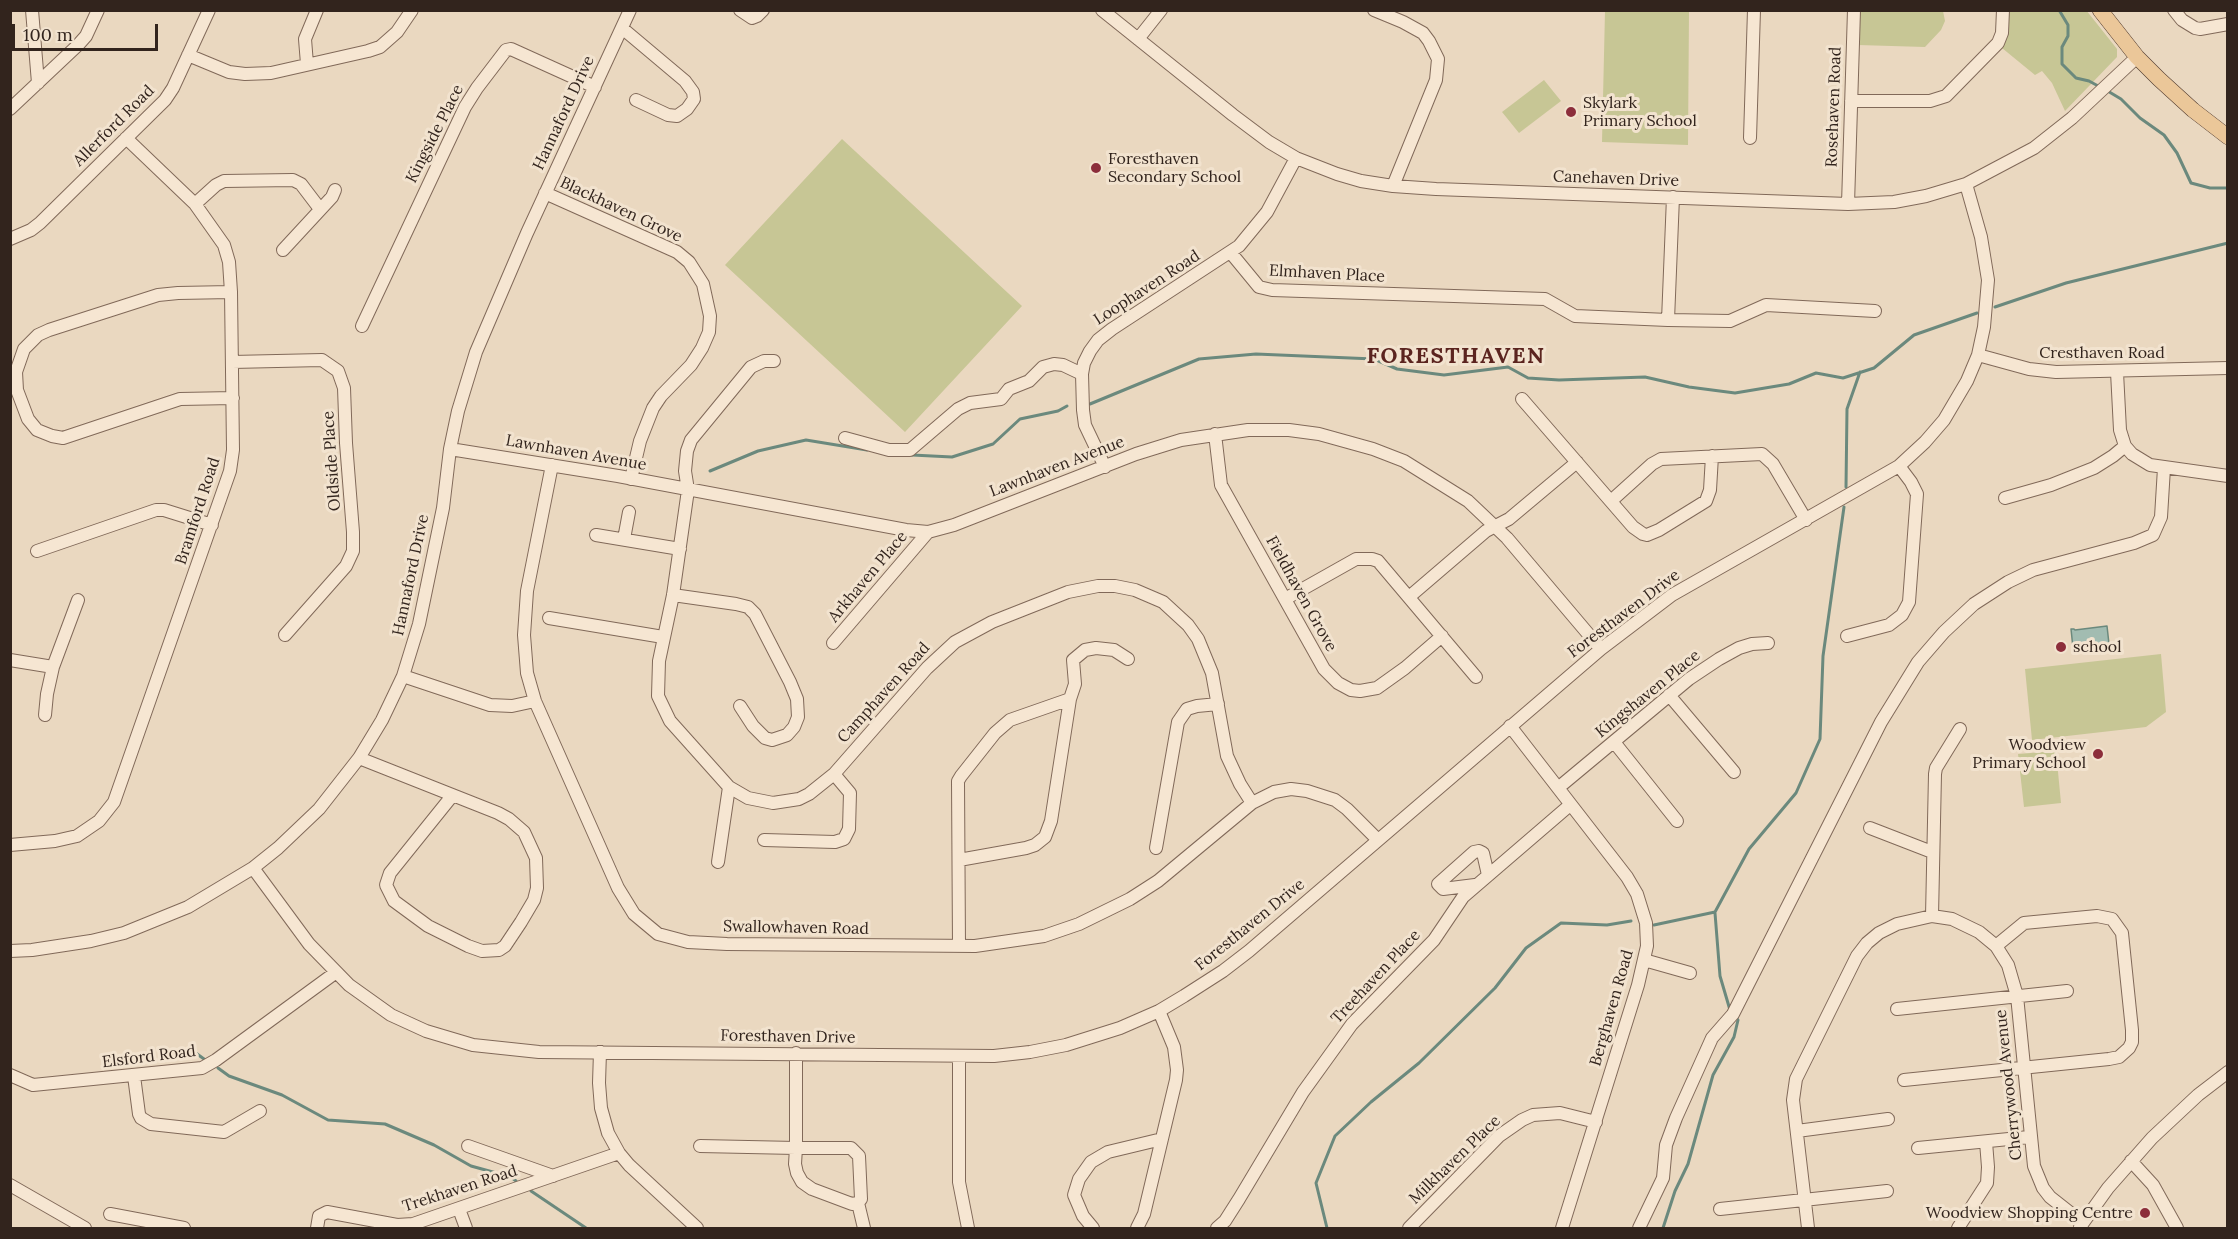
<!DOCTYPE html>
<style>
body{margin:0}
#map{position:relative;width:2238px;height:1239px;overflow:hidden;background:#ead8c0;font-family:Lora,serif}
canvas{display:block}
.frame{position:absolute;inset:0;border:12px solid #32241d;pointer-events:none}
.scale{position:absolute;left:12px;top:24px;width:146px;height:27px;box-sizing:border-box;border:3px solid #32241d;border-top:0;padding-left:8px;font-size:18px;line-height:21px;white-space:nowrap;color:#32241d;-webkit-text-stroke:4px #f2e3cf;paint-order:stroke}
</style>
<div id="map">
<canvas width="2238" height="1239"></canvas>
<div class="frame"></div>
<div class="scale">100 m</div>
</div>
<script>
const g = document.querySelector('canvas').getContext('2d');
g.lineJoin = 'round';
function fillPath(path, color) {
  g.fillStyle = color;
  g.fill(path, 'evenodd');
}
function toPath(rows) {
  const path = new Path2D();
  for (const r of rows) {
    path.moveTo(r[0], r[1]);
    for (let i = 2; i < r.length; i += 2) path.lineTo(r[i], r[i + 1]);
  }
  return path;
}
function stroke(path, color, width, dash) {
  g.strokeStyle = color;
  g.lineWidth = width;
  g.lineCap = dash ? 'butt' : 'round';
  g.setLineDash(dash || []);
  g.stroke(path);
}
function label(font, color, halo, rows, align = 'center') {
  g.font = font + ' Lora,serif';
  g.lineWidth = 6;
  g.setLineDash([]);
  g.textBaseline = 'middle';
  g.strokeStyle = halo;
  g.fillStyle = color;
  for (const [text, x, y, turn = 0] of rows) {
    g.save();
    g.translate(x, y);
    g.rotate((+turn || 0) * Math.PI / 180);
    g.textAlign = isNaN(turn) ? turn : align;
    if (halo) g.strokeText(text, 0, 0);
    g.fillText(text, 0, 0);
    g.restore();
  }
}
fillPath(toPath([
 [2086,10,2117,49,2117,57,2065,111,2052,83,2042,71,2035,75,2002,48,2005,38,2007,11],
 [1605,11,1689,11,1688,145,1602,142],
 [1859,11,1943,11,1945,21,1941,30,1925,47,1858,45],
 [1544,80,1561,101,1519,133,1502,112],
 [842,139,1022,306,905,432,725,265],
 [2161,654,2166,712,2146,727,2032,740,2025,669],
 [2056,751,2061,803,2024,807,2018,754]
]), '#c7c695');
const water = toPath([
 [2107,626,2109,644,2073,648,2071,629,2074,629,2075,630,2107,626]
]);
fillPath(water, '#a2bcb1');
stroke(water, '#6b897d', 1.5);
stroke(toPath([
 [2059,10,2068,25,2068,36,2062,47,2062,64,2076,78,2089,81,2100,87],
 [2106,90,2121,99,2140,118,2164,135,2177,153,2191,183,2210,188,2228,188],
 [1995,307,2066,283,2228,243],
 [1090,404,1199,359,1256,354,1374,359,1397,369,1444,375,1508,367,1528,378,1559,380,1645,377,1689,387,1735,393,1789,384,1816,373,1843,378,1874,368,1914,335,1977,313],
 [912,455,952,457,993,444,1020,419,1058,411,1067,406],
 [710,471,758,451,806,440,867,450],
 [1846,487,1847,409,1860,372],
 [1715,913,1720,976,1730,1010],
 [1654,925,1715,912,1749,849,1796,793,1820,739,1823,656,1844,507],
 [193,1051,204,1059],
 [218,1068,229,1076,282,1095,328,1120,385,1124,434,1145,471,1166,511,1177,516,1181],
 [531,1191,586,1228],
 [1327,1228,1316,1183,1335,1136,1371,1102,1419,1063,1495,988,1526,948,1561,923,1607,925,1631,921],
 [1663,1228,1675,1191,1688,1164,1713,1075,1734,1037,1738,1020,1736,1017]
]), '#6b897d', 3);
const minor = toPath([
 [32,10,38,83],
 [740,10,752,18,757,16,763,10],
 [1102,10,1233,115,1269,142,1296,158,1337,174,1361,181,1393,186,1436,189,1848,204,1894,202,1926,196,1966,184,2034,148,2072,118,2137,57],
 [1374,10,1403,22,1423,33,1429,41,1438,59,1436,80,1393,186],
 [2174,10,2182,20,2195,28,2200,29,2228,24],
 [622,28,685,81,693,92,694,99,687,109,677,116,668,115,636,100],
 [1138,39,1161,10],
 [188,55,229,72,245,74,271,73,368,51,380,47,397,32,412,10],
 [307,64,305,39,317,10],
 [1851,101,1930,101,1946,96,1998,43,2002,33,2003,10],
 [10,109,78,45,86,36,98,10],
 [1750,138,1754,10],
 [545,193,677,252,689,262,703,284,710,316,709,332,702,348,691,365,661,396,653,408,640,441,631,479],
 [195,204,216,185,224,181,293,180,301,184,320,209],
 [1848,204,1854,10],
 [10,239,31,230,40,223,165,100,173,88,209,10],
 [283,250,332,197,335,190],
 [1231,253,1259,287,1272,290,1545,299,1575,316,1668,320,1730,321,1766,305,1875,311],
 [231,292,178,293,158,295,49,330,38,335,24,349,16,372,17,390,28,419,37,430,52,436,63,438,180,399,233,398],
 [1668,320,1673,197],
 [362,326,465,107,477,88,506,50,511,49,595,87],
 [1978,355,2029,369,2056,372,2228,368],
 [774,361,764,361,751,367,691,440,687,451,685,471,688,490,673,595,659,661,658,696,670,721,729,787,748,798,773,803,799,799,809,794,834,774,927,668,955,642,992,622,1068,592,1098,586,1115,586,1135,590,1163,602,1188,625,1198,639,1212,673,1227,756,1240,784,1252,803],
 [232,362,322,360,338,371,344,388,346,443,353,532,353,551,346,566,285,635],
 [2117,372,2120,430,2125,446,2132,454,2150,465,2228,476],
 [1522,399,1633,527,1643,534,1647,535,1659,530,1706,501,1710,490,1712,456],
 [1215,434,1221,485,1324,669,1338,683,1351,690,1360,691,1377,688,1405,668,1442,636],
 [845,438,889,450,910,450,958,409,970,403,1001,399,1009,389,1029,381,1043,367,1054,364,1063,365,1082,374],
 [450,449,618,476,906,530,928,532,954,525,1136,454,1181,440,1248,430,1289,430,1319,434,1373,449,1404,461,1468,501,1507,538,1601,649],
 [552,465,527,591,524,635,527,673,535,701,618,888,634,914,658,934,688,942,727,944,975,946,1044,936,1079,924,1130,899,1158,881,1252,803,1274,792,1291,789,1307,791,1335,800,1347,809,1378,840],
 [1105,467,1085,425,1083,410,1082,374,1084,363,1090,351,1098,340,1112,329,1239,246,1267,212,1296,158],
 [2005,498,2051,485,2094,468,2113,456,2125,446],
 [1611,501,1652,464,1661,459,1762,454,1773,464,1806,520],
 [596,535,680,549],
 [624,539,629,512],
 [37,551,156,510,164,510,212,525],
 [673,595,736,604,748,607,755,614,790,682,797,699,798,717,794,727,787,735,772,740,765,738,753,726,740,706],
 [1409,597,1486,531,1509,519,1577,462],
 [1285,599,1356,559,1372,559,1378,561,1476,677],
 [549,618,663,637],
 [1847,636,1889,625,1902,615,1909,602,1917,494,1911,482,1899,466],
 [833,643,928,532],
 [10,660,53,667],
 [403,676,490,705,512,706,535,701],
 [1669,695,1734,772],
 [45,715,47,694,53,667,78,600],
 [1510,726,1627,877,1637,894,1646,923,1647,946,1638,985,1562,1228],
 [1614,742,1677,821],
 [359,758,498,813,509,819,524,832,536,858,537,888,534,900,521,922,505,946,499,950,482,951,468,946,428,926,394,901,386,885,390,873,452,796],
 [1558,788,1689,679,1719,659,1739,648,1752,644,1768,643],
 [1870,828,1932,852],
 [764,840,835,842,844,839,849,829,850,793,834,774],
 [10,845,55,841,77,836,99,821,114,802,230,471,233,450,231,292,229,262,224,245,195,204,126,138],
 [1156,848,1178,722,1187,709,1197,706,1218,704],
 [959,860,1026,848,1035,845,1045,837,1051,821,1070,699,1075,684,1073,660,1085,650,1096,648,1114,650,1128,659],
 [718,862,729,787],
 [253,868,309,944,349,985,391,1015,426,1031,473,1045,539,1052,994,1056,1030,1052,1066,1045,1120,1028,1159,1011,1184,996,1223,971,1249,951,1601,649,1672,595,1899,466,1925,442,1944,420,1967,381,1978,355,1984,327,1988,280,1981,237,1966,184],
 [1475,885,1443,889,1438,884,1474,852,1479,851,1483,853,1488,875],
 [1932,916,1935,774,1936,768,1960,729],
 [959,946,958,781,961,776,995,733,1010,720,1070,699],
 [10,951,32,950,91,941,124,933,188,907,253,868,278,848,319,809,359,758,382,720,393,697,403,676,419,624,443,508,450,449,458,411,476,352,527,233,630,10],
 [1644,960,1690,973],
 [1897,1009,2067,991],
 [600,1052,599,1083,601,1108,608,1133,619,1153,629,1165,697,1228],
 [959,1056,959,1182,968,1228],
 [10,1075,33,1085,202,1068,216,1060,335,973],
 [134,1076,139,1114,141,1118,151,1124,224,1132,260,1111],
 [1904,1080,2109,1059,2119,1057,2129,1048,2132,1042,2132,1030,2122,933,2112,919,2097,916,2024,923,1996,946],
 [1797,1131,1888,1119],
 [468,1146,553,1176],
 [700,1146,796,1148,851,1148,859,1156,861,1199,858,1203,852,1204,812,1189,802,1182,797,1173,795,1164,796,1148,796,1053],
 [1918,1148,2029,1137],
 [2131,1161,2153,1185,2177,1228],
 [10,1185,85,1228],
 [858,1203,864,1228],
 [459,1209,466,1228],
 [1720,1209,1887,1191],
 [110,1214,184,1228],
 [2080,1227,2108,1188,2152,1138,2198,1095,2228,1072],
 [317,1228,319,1216,327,1212,397,1225,413,1224,619,1153],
 [1093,1228,1083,1216,1074,1195,1079,1179,1091,1162,1108,1152,1162,1139],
 [1137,1228,1144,1214,1176,1080,1177,1070,1174,1047,1159,1011],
 [1217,1228,1225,1221,1239,1199,1303,1092,1352,1024,1434,940,1463,897,1570,805],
 [1409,1228,1499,1136,1522,1120,1533,1115,1560,1113,1596,1122],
 [1639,1228,1663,1178,1666,1145,1676,1118,1712,1038,1733,1014,1881,722,1918,662,1944,632,1974,604,2008,582,2033,570,2134,543,2153,535,2161,517,2164,468],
 [1808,1228,1793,1100,1796,1079,1857,956,1867,943,1879,933,1897,924,1932,916,1952,919,1979,932,1996,946,2008,965,2017,996,2034,1166,2043,1188,2050,1197,2083,1223],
 [1958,1228,1987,1183,1988,1167,1986,1142]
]);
const major = toPath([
 [2100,10,2137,57,2159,79,2193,110,2228,137]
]);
stroke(minor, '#816959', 14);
stroke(major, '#4f392d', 16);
stroke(minor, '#f6e6d2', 12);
stroke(major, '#ebc799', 15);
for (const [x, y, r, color] of [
 [1571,112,6,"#8c2e3b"],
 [1096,168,6,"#8c2e3b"],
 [2061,647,6,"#8c2e3b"],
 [2098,754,6,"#8c2e3b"],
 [2145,1213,6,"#8c2e3b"]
]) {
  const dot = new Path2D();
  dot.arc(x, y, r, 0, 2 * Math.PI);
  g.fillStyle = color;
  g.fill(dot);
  stroke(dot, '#f2e3cf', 2);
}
label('16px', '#32241d', '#f2e3cf', [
 ["Skylark",1583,103],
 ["Primary School",1583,121],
 ["Foresthaven",1108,159],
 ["Secondary School",1108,177],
 ["school",2073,647],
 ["Woodview",2086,745,"right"],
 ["Primary School",2086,763,"right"],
 ["Woodview Shopping Centre",2133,1213,"right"]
], 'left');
label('16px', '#32241d', '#f2e3cf', [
 ["Rosehaven Road",1834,107,-88],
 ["Hannaford Drive",564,113,-65],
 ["Allerford Road",114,126,-45],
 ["Kingside Place",435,134,-63],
 ["Canehaven Drive",1616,179,2],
 ["Blackhaven Grove",621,210,25],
 ["Elmhaven Place",1327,274,3],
 ["Loophaven Road",1147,288,-33],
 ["Cresthaven Road",2102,353],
 ["Lawnhaven Avenue",576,453,10],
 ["Oldside Place",332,461,-94],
 ["Lawnhaven Avenue",1057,467,-21],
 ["Bramford Road",198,511,-72],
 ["Hannaford Drive",411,575,-78],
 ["Arkhaven Place",868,577,-50],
 ["Fieldhaven Grove",1301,594,61],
 ["Foresthaven Drive",1624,614,-37],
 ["Camphaven Road",884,693,-48],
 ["Kingshaven Place",1648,694,-39],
 ["Foresthaven Drive",1250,925,-39],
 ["Swallowhaven Road",796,928,1],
 ["Treehaven Place",1376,977,-47],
 ["Berghaven Road",1612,1008,-74],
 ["Foresthaven Drive",788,1037,1],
 ["Elsford Road",149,1057,-7],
 ["Cherrywood Avenue",2009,1085,-96],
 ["Milkhaven Place",1455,1160,-44],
 ["Trekhaven Road",460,1189,-18]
]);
g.letterSpacing = '1.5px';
label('bold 22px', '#5b241f', '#f2e3cf', [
 ["FORESTHAVEN",1456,357]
]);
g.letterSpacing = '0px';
</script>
